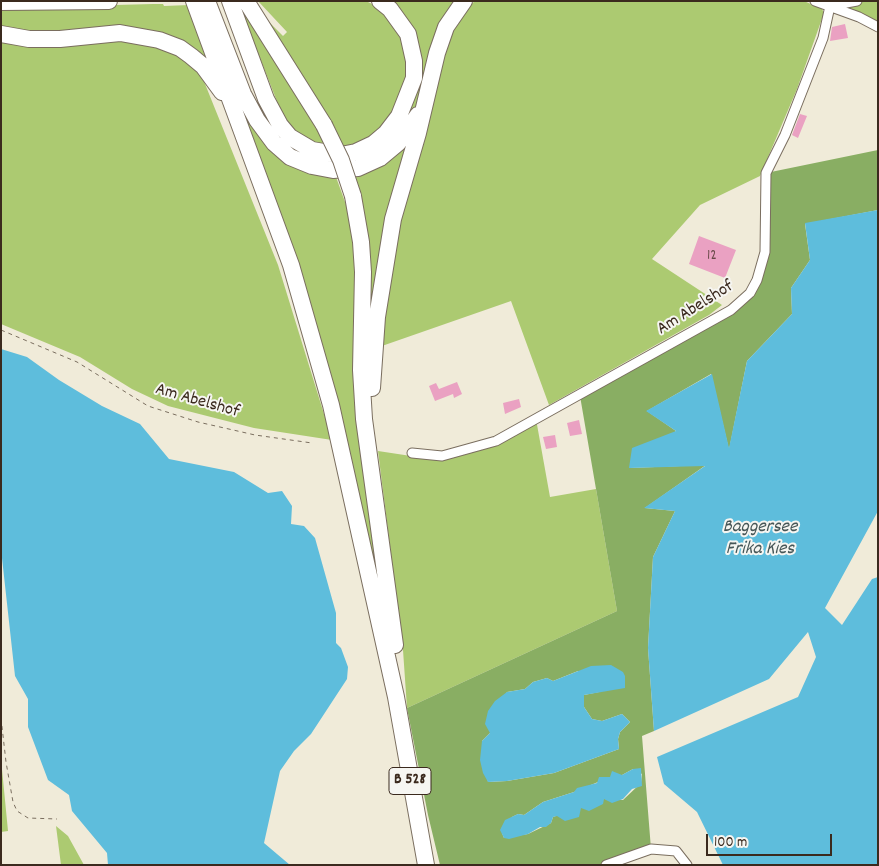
<!DOCTYPE html>
<style>
body{margin:0}
#map{position:relative;width:879px;height:866px;overflow:hidden;background:#f0ebd9;font-family:Dekko,sans-serif}
canvas{display:block}
.frame{position:absolute;inset:0;border:2px solid #3b2a1e;pointer-events:none}
.scale{position:absolute;left:706px;top:834px;width:126px;height:22px;box-sizing:border-box;border:2px solid #3b2a1e;border-top:0;padding-left:6px;font-size:15px;line-height:18px;white-space:nowrap;color:#3b2a1e;-webkit-text-stroke:4px #f6f6f2;paint-order:stroke}
</style>
<div id="map">
<canvas width="879" height="866"></canvas>
<div class="frame"></div>
<div class="scale">100 m</div>
</div>
<script>
const g = document.querySelector('canvas').getContext('2d');
g.lineJoin = 'round';
function fillPath(path, color) {
  g.fillStyle = color;
  g.fill(path, 'evenodd');
}
function toPath(rows) {
  const path = new Path2D();
  for (const r of rows) {
    path.moveTo(r[0], r[1]);
    for (let i = 2; i < r.length; i += 2) path.lineTo(r[i], r[i + 1]);
  }
  return path;
}
function stroke(path, color, width, dash) {
  g.strokeStyle = color;
  g.lineWidth = width;
  g.lineCap = dash ? 'butt' : 'round';
  g.setLineDash(dash || []);
  g.stroke(path);
}
function label(font, color, halo, rows, align = 'center') {
  g.font = font + ' Dekko,sans-serif';
  g.lineWidth = 4;
  g.setLineDash([]);
  g.textBaseline = 'middle';
  g.strokeStyle = halo;
  g.fillStyle = color;
  for (const [text, x, y, turn = 0] of rows) {
    g.save();
    g.translate(x, y);
    g.rotate((+turn || 0) * Math.PI / 180);
    g.textAlign = isNaN(turn) ? turn : align;
    if (halo) g.strokeText(text, 0, 0);
    g.fillText(text, 0, 0);
    g.restore();
  }
}
fillPath(toPath([
 [258,1,366,1,380,8,390,16,409,52,404,95,378,136,345,151,335,128,265,18,283,36,287,32],
 [385,1,456,1,417,104,406,125,365,153,417,73],
 [475,1,804,1,822,9,824,13,797,89,760,176,700,205,652,259,722,305,709,315,549,405,511,301,379,347,402,210,451,34,468,7],
 [816,1,878,1,878,27],
 [238,2,318,128,327,150,302,140,288,123,278,104],
 [153,4,163,4,164,6,189,5,219,79,181,45,1,30,1,8],
 [112,39,145,41,181,58,201,74,278,265,332,440,254,428,168,406,132,389,80,357,1,324,1,41],
 [220,53,255,124,336,177,349,213,354,249,380,590,350,452,323,353],
 [413,130,367,356,351,172],
 [536,419,550,497,596,489,617,611,407,708,403,650,378,451,411,456,442,456,496,441],
 [1,759,8,831,1,832],
 [56,826,68,836,84,865,61,865]
]), '#acca71');
fillPath(toPath([
 [878,150,878,210,805,224,810,260,791,288,792,314,747,361,729,450,711,374,647,411,676,431,630,468,706,465,645,508,675,511,653,557,648,648,654,731,642,736,651,849,606,865,440,865,428,815,407,708,617,611,580,396,731,310,750,293,765,252,766,173],
 [578,671,599,692,584,695,584,707,592,719,602,721,622,714,630,722,620,732,618,739,619,749,554,773,507,781,488,782,482,741,490,733,507,692,525,689,533,682,547,678,553,681],
 [633,769,642,774,641,783,623,800,604,799,553,817,551,823,528,834,504,838,502,833,512,817,518,814,524,815,543,802,574,792,610,777,622,775]
]), '#89ae63');
fillPath(toPath([
 [878,210,878,511,825,608,842,625,872,579,878,577,878,865,723,865,697,812,664,784,657,757,798,697,816,657,808,632,769,679,654,731,648,648,653,557,675,511,644,508,705,466,629,468,632,448,676,431,646,411,712,374,729,448,747,361,792,314,791,288,810,260,805,223],
 [1,349,27,357,59,380,102,406,140,424,169,459,234,472,268,493,282,491,292,506,291,524,304,526,315,538,336,613,336,643,341,648,348,667,347,679,311,734,294,751,280,771,264,843,290,865,108,865,107,853,72,811,69,795,48,780,28,727,28,699,15,676,1,549],
 [611,665,623,672,625,676,625,688,584,695,584,707,592,719,602,721,622,714,630,722,620,732,618,739,619,749,554,773,507,781,488,782,483,773,480,760,482,741,490,733,485,724,488,711,495,701,507,692,525,689,533,682,547,678,553,681,591,666],
 [641,768,642,786,632,789,623,799,612,803,604,799,603,804,589,811,581,808,579,817,565,821,557,816,553,817,551,823,546,827,540,827,528,834,509,839,504,838,500,830,505,820,518,814,524,815,543,802,574,792,577,788,597,783,599,777,610,777,612,771,622,775,633,769]
]), '#5ebddc');
fillPath(toPath([
 [845,24,848,38,830,41,832,27],
 [800,114,807,116,798,138,792,135],
 [699,236,736,250,725,278,689,264],
 [457,382,462,394,454,398,453,394,435,401,429,386,436,383,439,389],
 [519,399,521,407,505,414,503,403],
 [579,420,582,434,570,436,567,423],
 [555,435,557,447,546,449,543,437]
]), '#eaa1c2');
const street = toPath([
 [815,1,859,17,878,27],
 [412,453,442,456,496,441,731,310,750,293,757,280,765,252,766,173,785,135,823,38,830,6,857,1],
 [606,865,651,849,676,851,687,865]
]);
const highway = toPath([
 [194,1,291,265,331,405,396,697,426,865],
 [207,1,243,94,257,120,274,143,290,157,312,166,333,170,358,168,380,158,398,143,418,115],
 [230,1,266,99,280,125,290,137,312,150,341,155,356,152,373,144,386,133,399,116,414,78,414,61,408,34,390,9,380,1],
 [246,1,324,125],
 [1,2,109,1],
 [1,34,29,39,60,39,120,33,159,40,180,48,191,56,203,66,222,92],
 [353,196,361,242,363,272,361,370,364,419,395,645],
 [372,388,377,317,393,219,418,133,437,53,446,27,464,1]
]);
stroke(street, '#7a6e5f', 11);
stroke(highway, '#7a6e5f', 18);
stroke(toPath([
 [1,330,77,362,148,406,198,422,255,435,312,443],
 [1,718,6,762,13,802,17,811,28,818,57,819]
]), '#7a6e5f', 1, [4, 4]);
stroke(street, '#fff', 9);
stroke(highway, '#fff', 16);
const highwayBridge = toPath([
 [324,125,341,160,353,196]
]);
stroke(highwayBridge, '#7a6e5f', 18, []);
stroke(highwayBridge, '#fff', 16);
label('15px', '#674847', null, [
 ["12",712,257]
]);
for (const [x, y, w] of [
 [410,781,42]
]) {
  const box = new Path2D();
  box.roundRect(x - w / 2, y - 13.5, w, 27, 4);
  g.fillStyle = '#f6f6f2';
  g.fill(box);
  stroke(box, '#3b2a1e', 1);
}
label('bold 16px', '#3b2a1e', null, [
 ["B 528",410,781]
]);
label('18px', '#3b2a1e', '#f6f6f2', [
 ["Am Abelshof",696,309,-32],
 ["Am Abelshof",197,402,16]
]);
label('italic 19px', '#465657', '#f6f6f2', [
 ["Baggersee",760,528],
 ["Frika Kies",760,550]
]);
</script>
